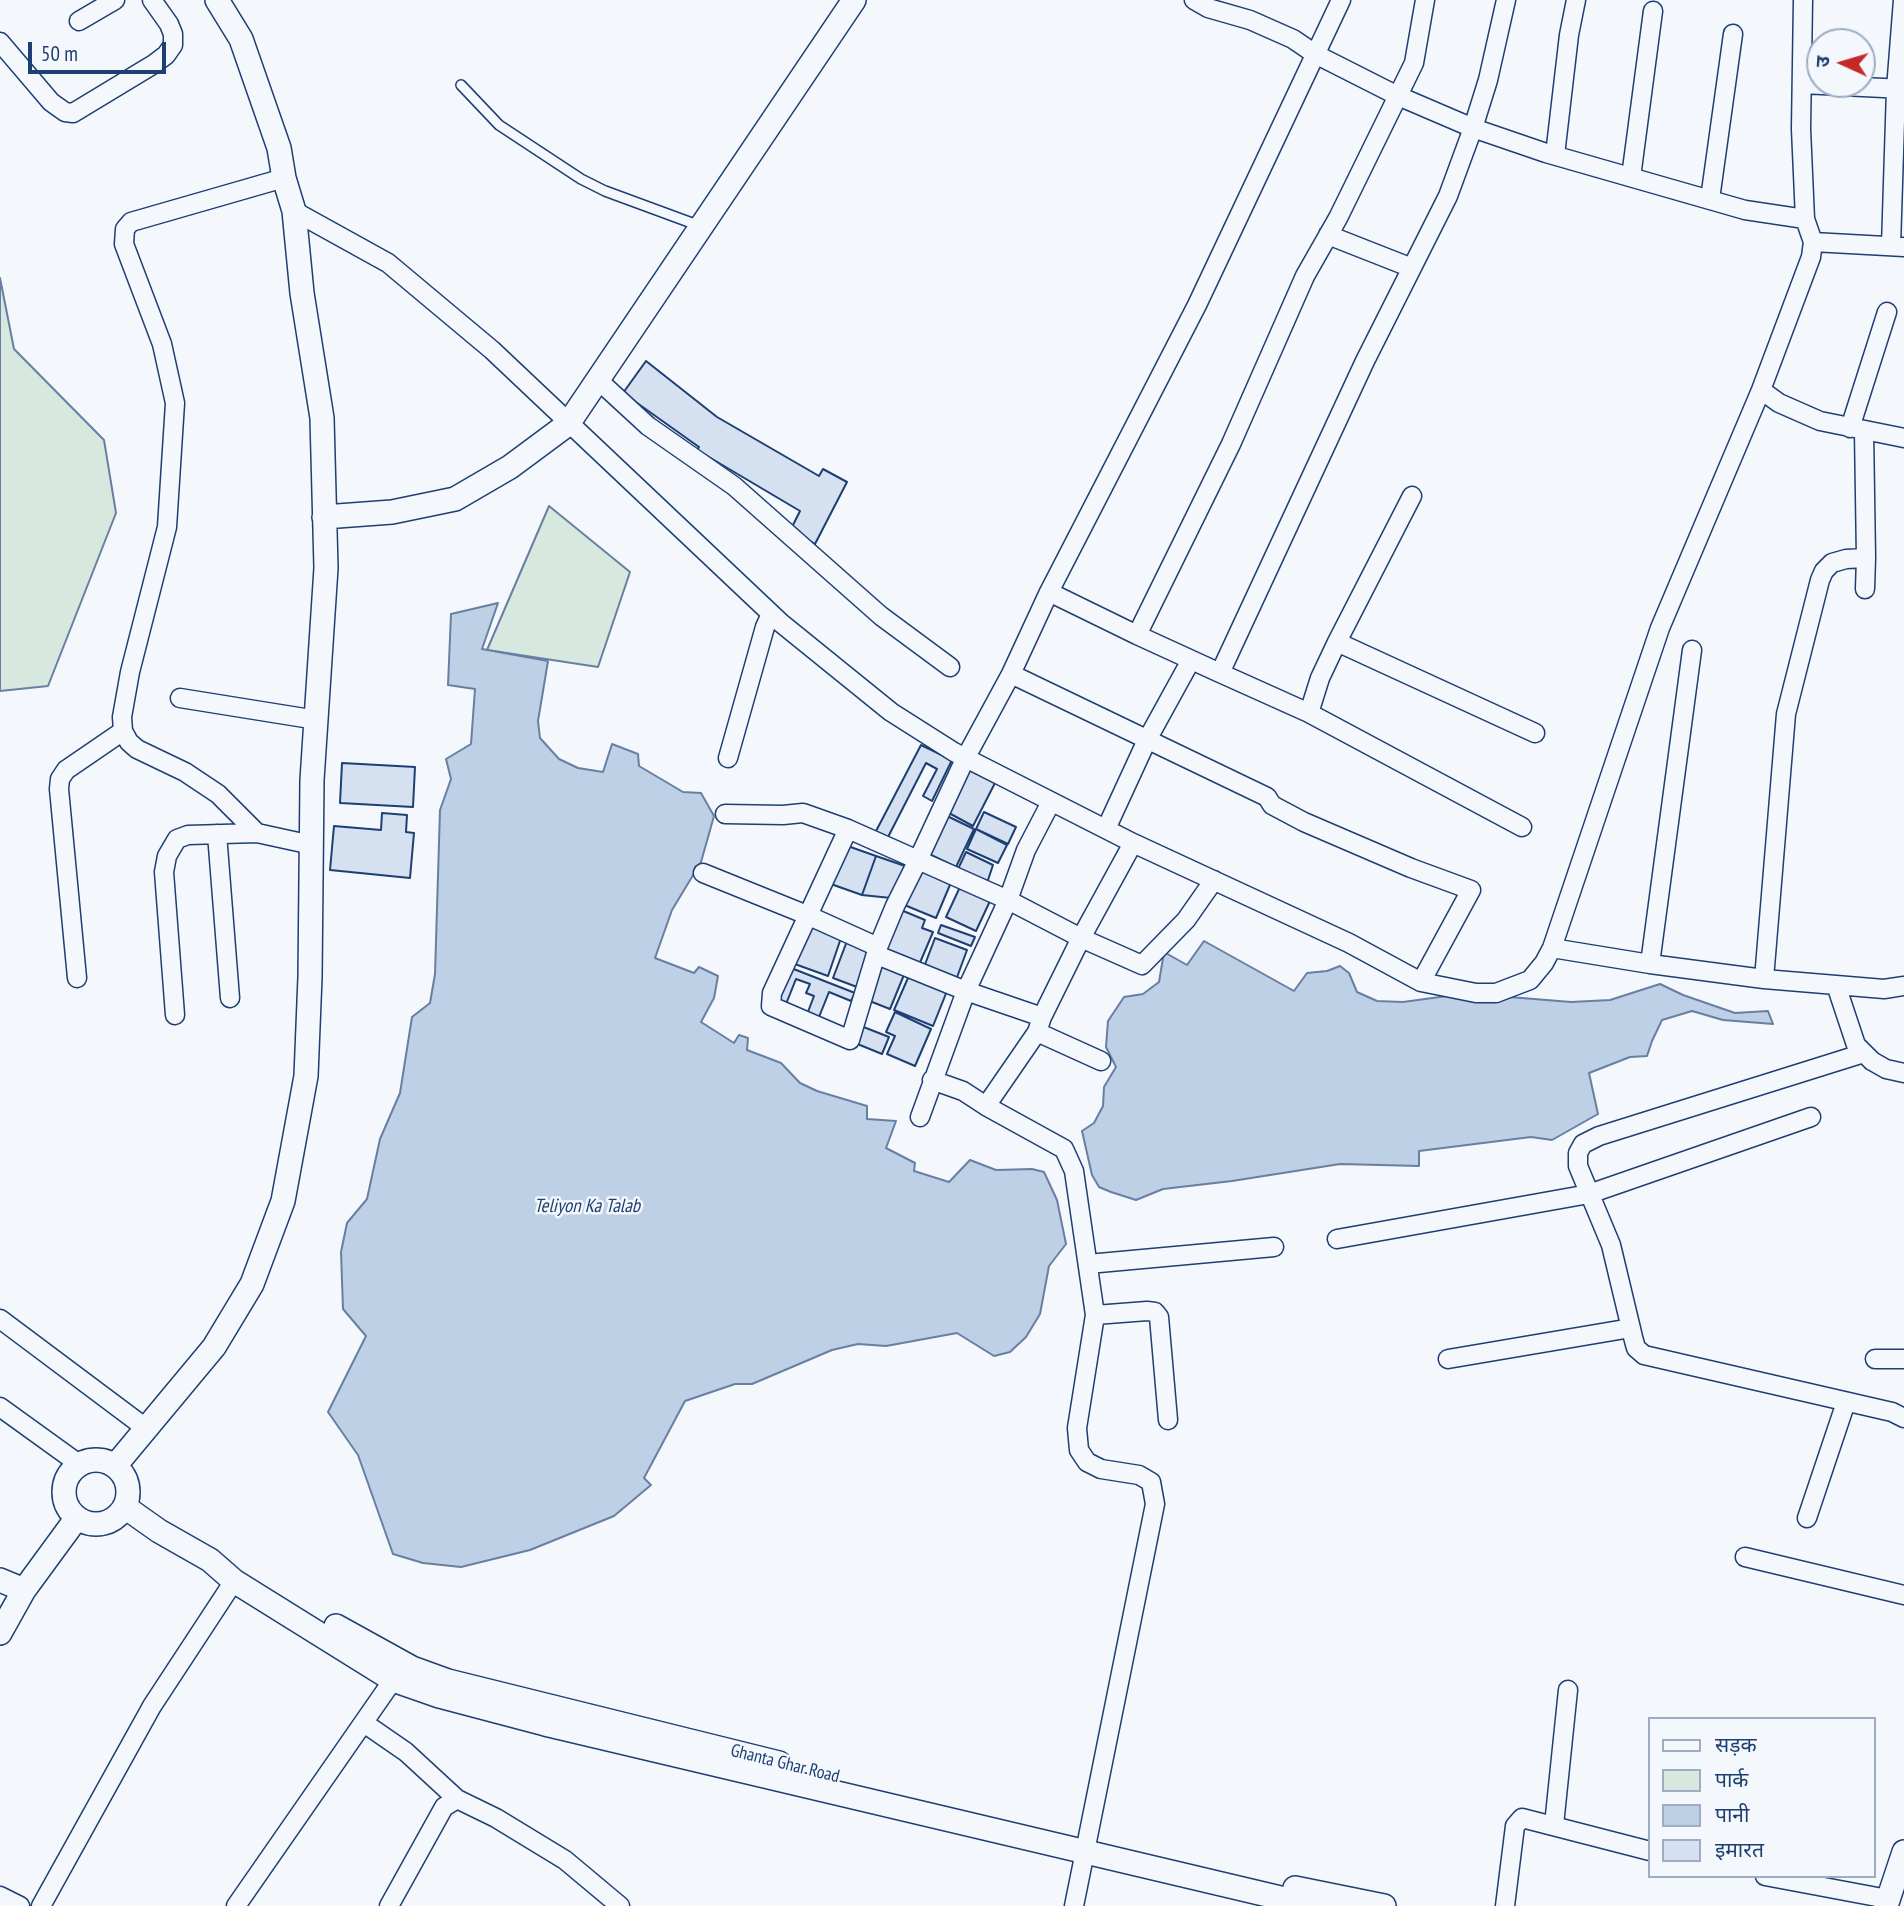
<!DOCTYPE html>
<meta charset="utf-8">
<style>
body{margin:0}
#map{position:relative;width:1904px;height:1906px;overflow:hidden;background:#f4f7fb;font-family:"PT Sans Narrow","Noto Sans Devanagari",sans-serif}
canvas{display:block}
.legend{position:absolute;left:1648px;top:1717px;width:228px;height:161px;box-sizing:border-box;background:#f4f7fb;border:2px solid #9eadc5;margin:0;padding:9px 12px;list-style:none;font-size:21px;color:#1d3f73}
.legend li{display:flex;align-items:center;gap:14px;height:35px}
.legend b{width:35px;border:2px solid #9eadc5}
.north{position:absolute;left:1806px;top:28px;width:70px;height:70px;box-sizing:border-box;background:#f4f7fb;border:2px solid #9eadc5;border-radius:50%;rotate:274deg;font-size:19px;font-weight:700;line-height:28px;text-align:center;color:#1d3f73}
.north::after{content:'';display:block;margin:auto;width:24px;height:32px;background:#c62828;clip-path:polygon(50% 0,100% 100%,50% 72%,0 100%)}
.scale{position:absolute;left:28px;top:42px;width:138px;height:32px;box-sizing:border-box;border:4px solid #1d3f73;border-top:0;padding-left:9px;font-size:21px;line-height:24px;white-space:nowrap;color:#1d3f73;-webkit-text-stroke:5px #f4f7fb;paint-order:stroke}
</style>
<div id="map">
<canvas width="1904" height="1906"></canvas>
<ul class="legend">
<li><b style="height:9px;background:#f4f7fb"></b>सड़क</li>
<li><b style="height:19px;background:#d7e8df"></b>पार्क</li>
<li><b style="height:19px;background:#bed0e5"></b>पानी</li>
<li><b style="height:19px;background:#d5e0f0"></b>इमारत</li>
</ul>
<div class="north">उ</div>
<div class="scale">50 m</div>
</div>
<script>
const g = document.querySelector('canvas').getContext('2d');
g.lineJoin = 'round';
function fillPath(path, color) {
  g.fillStyle = color;
  g.fill(path, 'evenodd');
}
function toPath(rows) {
  const path = new Path2D();
  for (const r of rows) {
    if (r.length === 3) {
      path.moveTo(r[0] + r[2], r[1]);
      path.arc(r[0], r[1], r[2], 0, 2 * Math.PI);
      continue;
    }
    path.moveTo(r[0], r[1]);
    for (let i = 2; i < r.length; i += 2) path.lineTo(r[i], r[i + 1]);
  }
  return path;
}
function stroke(path, color, width, dash) {
  g.strokeStyle = color;
  g.lineWidth = width;
  g.lineCap = dash ? 'butt' : 'round';
  g.setLineDash(dash || []);
  g.stroke(path);
}
function label(font, color, halo, rows, align = 'center') {
  g.font = font + ' "PT Sans Narrow",sans-serif';
  g.lineWidth = 5;
  g.setLineDash([]);
  g.textBaseline = 'middle';
  g.strokeStyle = halo;
  g.fillStyle = color;
  for (const [text, x, y, turn = 0] of rows) {
    g.save();
    g.translate(x, y);
    g.rotate((+turn || 0) * Math.PI / 180);
    g.textAlign = isNaN(turn) ? turn : align;
    if (halo) g.strokeText(text, 0, 0);
    g.fillText(text, 0, 0);
    g.restore();
  }
}
const green = toPath([
 [0,278,14,349,104,440,116,513,48,686,0,691,0,278],
 [549,506,630,572,598,667,487,650,549,506]
]);
fillPath(green, '#d7e8df');
stroke(green, '#687fa3', 2);
const water = toPath([
 [498,603,482,649,548,661,538,721,540,738,559,759,578,768,603,772,612,744,638,754,639,766,683,792,701,793,714,816,701,862,672,910,655,958,694,973,699,967,718,976,714,998,701,1022,734,1043,739,1035,748,1038,747,1050,781,1063,800,1083,817,1091,867,1106,867,1119,896,1121,886,1148,915,1163,914,1171,949,1182,970,1160,996,1170,1032,1169,1044,1172,1057,1200,1066,1244,1049,1266,1040,1314,1026,1337,1010,1352,994,1356,957,1333,886,1346,858,1344,832,1350,752,1384,735,1384,685,1401,644,1478,651,1485,614,1516,530,1550,461,1567,423,1563,393,1554,358,1455,328,1412,366,1336,343,1309,341,1252,347,1223,367,1199,380,1139,400,1093,412,1017,430,1003,435,974,440,810,451,779,446,759,471,744,475,689,448,685,451,614,498,603],
 [1204,941,1294,991,1307,973,1327,971,1340,966,1349,973,1357,992,1377,1001,1403,1002,1447,996,1497,996,1571,1002,1610,1000,1660,984,1683,995,1735,1013,1768,1011,1773,1024,1723,1020,1692,1011,1662,1020,1652,1041,1647,1056,1630,1057,1589,1073,1598,1114,1552,1140,1531,1137,1419,1151,1419,1166,1340,1164,1232,1181,1163,1189,1136,1200,1111,1192,1099,1187,1092,1175,1082,1131,1094,1123,1103,1106,1104,1087,1116,1067,1106,1047,1108,1021,1124,997,1143,994,1159,982,1164,952,1187,965,1204,941]
]);
fillPath(water, '#bed0e5');
stroke(water, '#687fa3', 2);
const building = toPath([
 [646,361,717,417,819,476,823,469,847,482,815,544,790,531,800,511,697,450,699,447,623,393,646,361],
 [921,745,952,760,932,801,923,796,937,769,926,763,887,839,875,833,921,745],
 [342,763,415,767,413,807,340,803,342,763],
 [969,770,995,783,973,826,947,812,969,770],
 [984,812,1016,827,1008,844,976,829,984,812],
 [382,813,407,815,406,832,414,833,410,878,330,870,334,826,381,830,382,813],
 [945,815,974,829,956,867,927,853,945,815],
 [976,829,1007,845,998,863,967,849,976,829],
 [842,844,876,856,862,895,828,883,842,844],
 [966,852,993,865,987,883,958,869,966,852],
 [876,856,908,867,891,898,862,895,876,856],
 [918,865,952,880,936,918,902,904,918,865],
 [960,887,990,901,976,931,946,917,960,887],
 [901,910,925,920,922,928,933,932,919,965,885,951,901,910],
 [806,925,841,938,828,976,792,963,806,925],
 [941,925,975,937,971,946,938,933,941,925],
 [935,938,967,950,956,980,924,967,935,938],
 [847,941,870,949,857,987,833,978,847,941],
 [883,961,906,970,890,1009,867,1000,883,961],
 [786,966,855,993,851,1001,829,992,817,1022,806,1017,814,996,806,993,810,984,796,979,784,1009,772,1004,786,966],
 [911,971,949,986,933,1026,894,1010,911,971],
 [895,1012,931,1029,915,1066,887,1054,895,1036,886,1032,895,1012],
 [861,1026,889,1037,882,1054,855,1043,861,1026]
]);
fillPath(building, '#d5e0f0');
stroke(building, '#1d3f73', 2);
const lane = toPath([
 [461,85,499,125,581,179,605,191,700,226]
]);
const street = toPath([
 [1506,0,1488,80,1473,128,1546,153,1745,210,1805,219],
 [79,21,115,0],
 [0,42,51,102,65,112,73,113,154,64,166,55,173,45,173,34,169,24,152,0],
 [1802,84,1904,89],
 [1555,155,1569,35,1576,0],
 [1631,177,1653,11],
 [284,178,131,222,125,229,124,244,162,344,175,403,167,527,130,672,122,717,123,731,129,742,137,749,185,772,218,794,257,833,312,845],
 [1710,199,1733,34],
 [294,211,388,263,492,350,781,623,891,712,954,752,1133,843],
 [1328,235,1412,268],
 [1813,242,1904,247],
 [1891,246,1896,89,1903,0],
 [598,380,648,426,734,486,881,616,950,667],
 [1761,390,1779,403,1820,421,1904,438],
 [1850,428,1887,312],
 [1864,431,1866,558,1865,589],
 [1049,592,1137,635,1220,673,1365,361,1448,196,1473,128,1396,95,1315,54,1293,39,1250,20,1208,8,1194,0],
 [1137,635,1231,444,1305,276,1338,218,1414,63,1425,0],
 [1337,642,1535,733],
 [1220,673,1309,713,1320,678,1337,642,1412,496],
 [1011,674,1267,797,1272,805,1304,822,1411,868,1471,890,1421,982,1349,943,1133,843,1081,938,1042,1017,1037,1032,986,1106,1064,1149,1074,1171,1095,1315,1077,1428,1079,1450,1087,1462,1101,1469,1139,1475,1151,1482,1155,1504,1074,1906],
 [180,698,317,720],
 [1309,713,1522,827],
 [728,758,765,627,771,614],
 [725,814,783,815,803,813,848,829],
 [1106,829,1147,740,1191,660],
 [217,834,230,998],
 [703,873,807,915,878,947],
 [1214,880,1186,920,1142,965,1081,938,1008,900,918,860,848,829,772,993,771,1006,850,1040,878,947,895,906,918,860,966,757,1011,674,1049,592,1197,305,1341,0],
 [1552,948,1650,964,1764,979,1884,989,1904,986],
 [877,955,966,991,1042,1017],
 [1650,964,1692,650],
 [77,978,59,789,60,779,66,770,123,731],
 [1764,979,1786,714,1820,580,1824,571,1832,563,1846,559,1866,558],
 [1421,982,1476,993,1496,993,1530,980,1544,963,1552,948,1660,628,1761,390,1811,257,1813,242,1805,219,1801,129,1803,0],
 [1836,985,1856,1045,1872,1061,1886,1069,1904,1073],
 [175,1015,164,872,167,856,177,839,188,835,257,833],
 [1037,1032,1101,1061],
 [1864,1053,1599,1136,1583,1144,1578,1153,1578,1166,1611,1245,1633,1337,1636,1348,1644,1355,1892,1412,1904,1418],
 [932,1080,963,1091,986,1106],
 [920,1117,966,991,1008,900,1026,850,1051,802],
 [1337,1239,1589,1194,1811,1117],
 [1088,1264,1274,1247],
 [1095,1315,1147,1311,1155,1312,1159,1317,1168,1420],
 [0,1319,147,1429],
 [1448,1359,1631,1328],
 [1875,1359,1904,1359],
 [0,1407,79,1464],
 [1807,1518,1846,1402],
 [1745,1557,1904,1595],
 [364,1723,406,1752,457,1799],
 [1554,1825,1568,1690],
 [1765,1876,1888,1899],
 [0,1896,20,1906],
 [41,1906,152,1706,234,1581],
 [236,1906,393,1680],
 [389,1906,444,1807,457,1799,496,1818,565,1860,620,1906],
 [1505,1906,1515,1826,1522,1818,1650,1851]
]);
const secondary = toPath([
 [324,517,392,512,455,499,510,467,568,424,854,0],
 [96,1492,32],
 [115,1466,214,1347,252,1284,283,1201,306,1076,310,977,312,780,326,568,322,418,302,293,294,211,284,178,279,148,241,39,217,0],
 [125,1507,159,1531,210,1560,234,1581,393,1680,439,1696,545,1724,1314,1906],
 [0,1580,24,1590],
 [336,1626,412,1668,448,1681,779,1763],
 [0,1633,24,1590,76,1519],
 [1295,1888,1384,1906],
 [1886,1906,1904,1852]
]);
stroke(lane, '#1d3f73', 12);
stroke(street, '#1d3f73', 21);
stroke(secondary, '#1d3f73', 26);
stroke(lane, '#f4f7fb', 9);
stroke(street, '#f4f7fb', 18);
stroke(secondary, '#f4f7fb', 23);
label('18px', '#1d3f73', '#f4f7fb', [
 ["Ghanta Ghar Road",785,1764,14]
]);
label('italic 19px', '#1d3f73', '#f4f7fb', [
 ["Teliyon Ka Talab",587,1207]
]);
</script>
